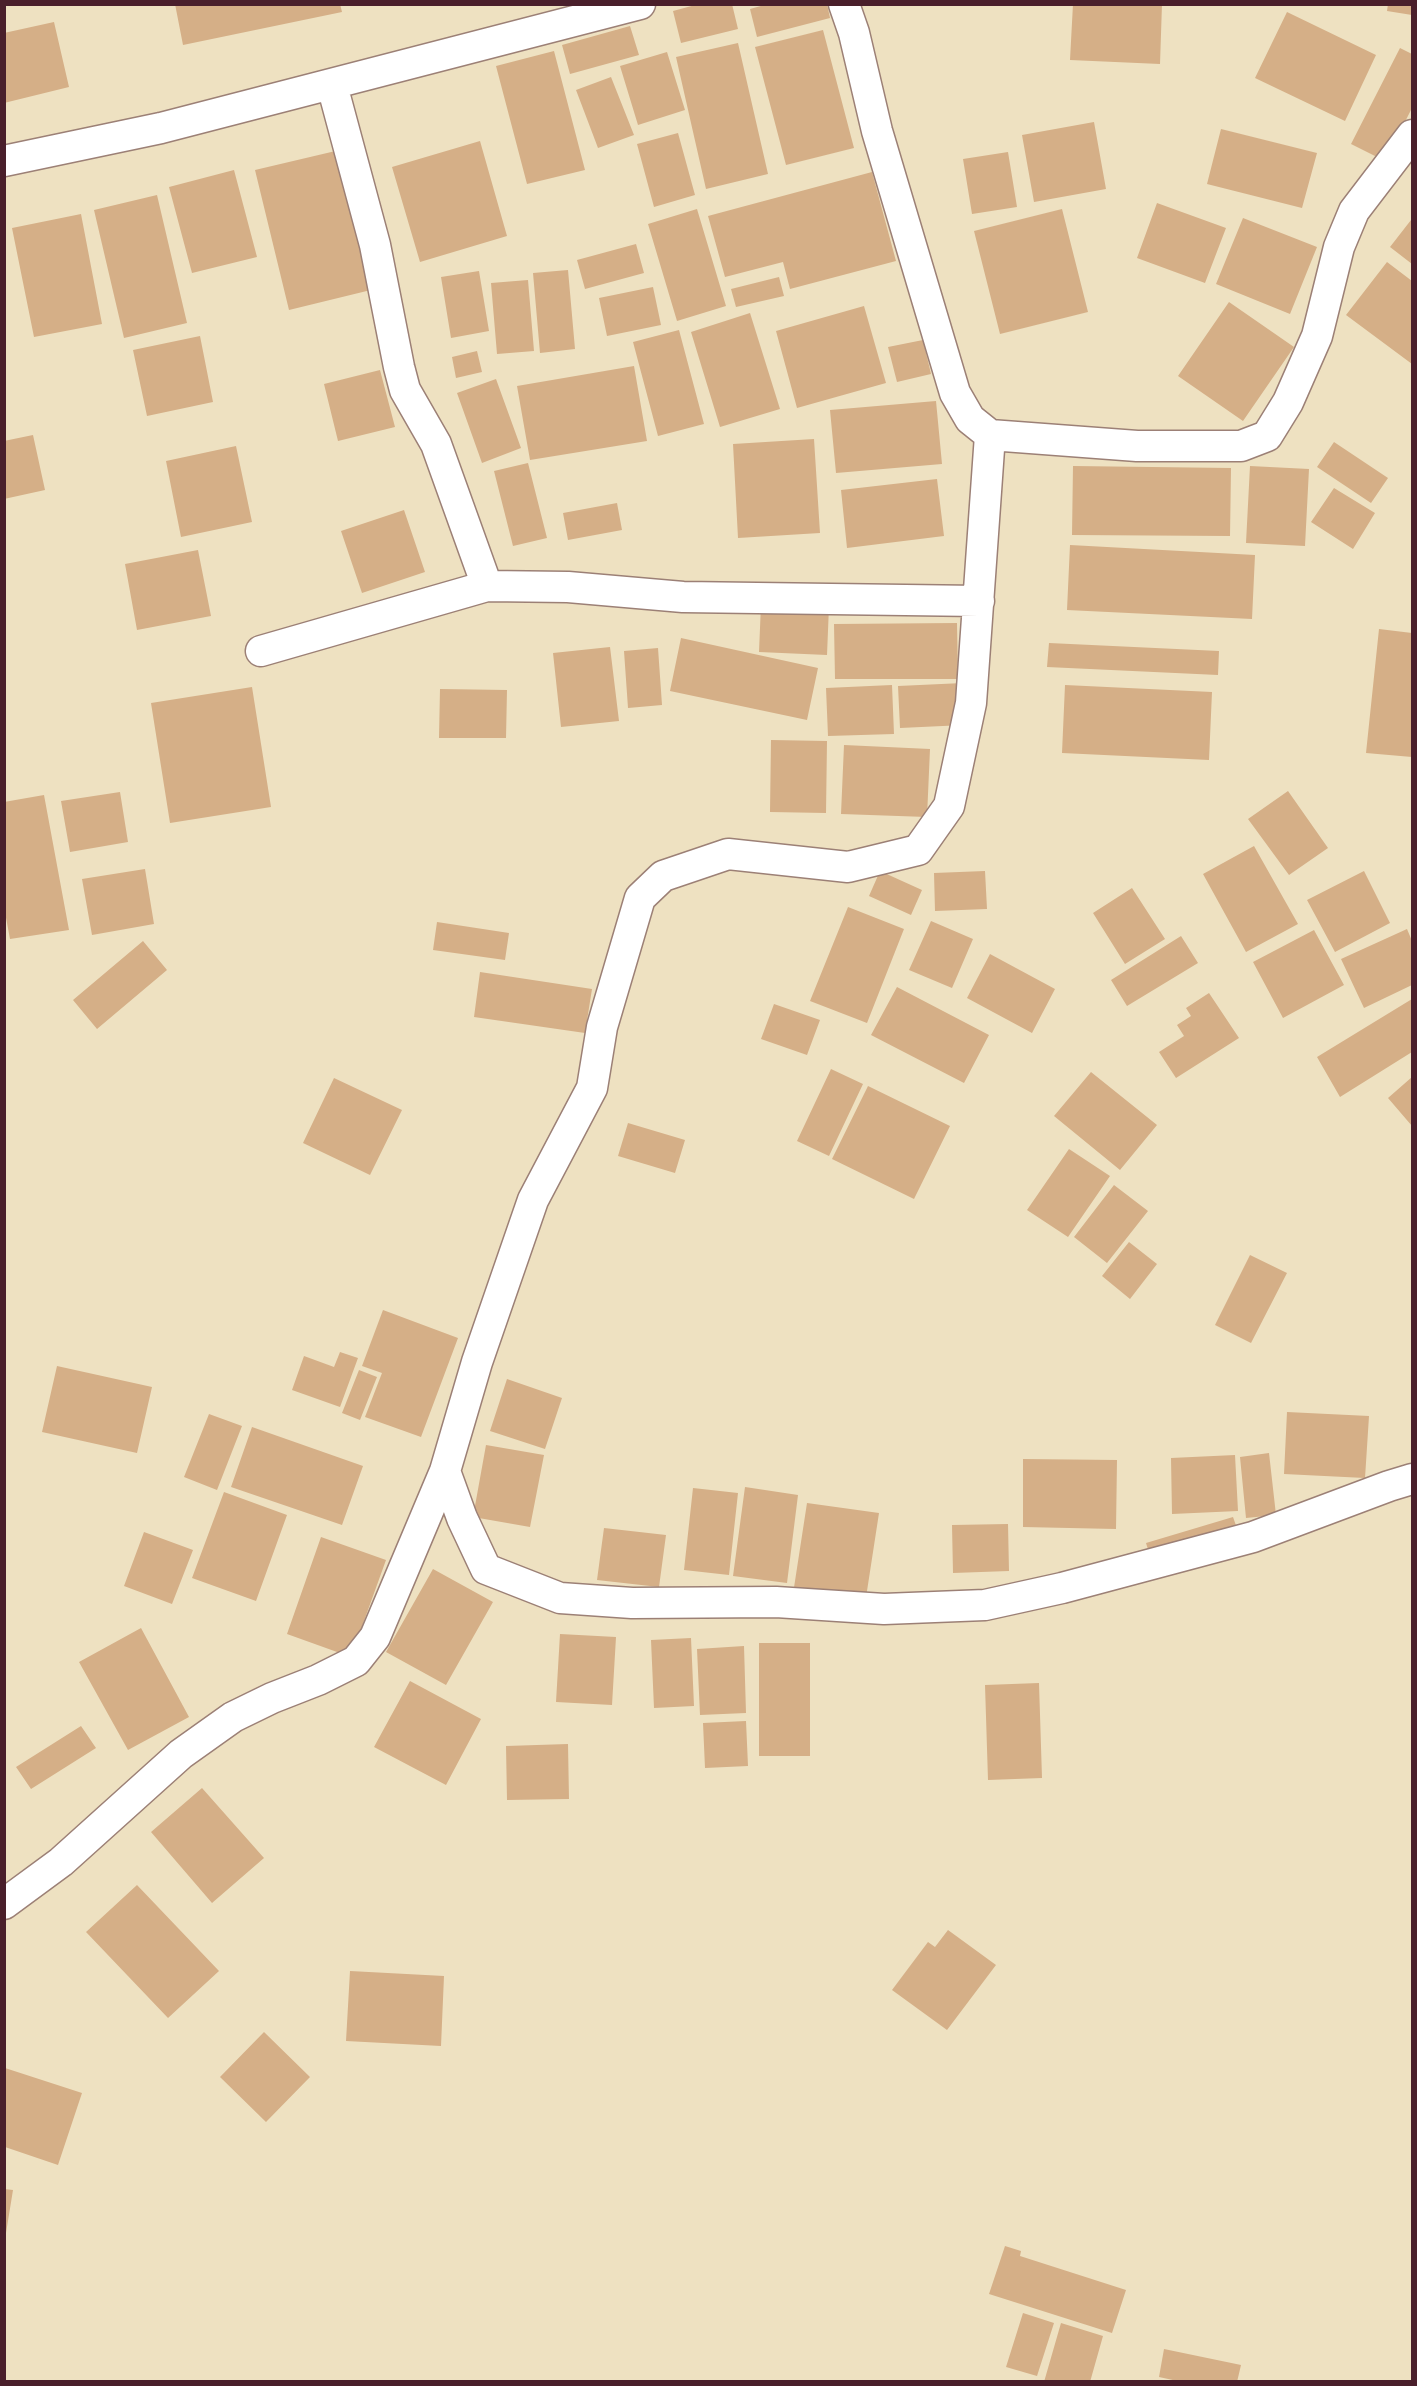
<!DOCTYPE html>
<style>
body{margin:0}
#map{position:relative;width:1417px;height:2386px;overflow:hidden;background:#eee1c1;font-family:Caveat,sans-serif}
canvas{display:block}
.frame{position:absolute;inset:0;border:6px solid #4a1f2b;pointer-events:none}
</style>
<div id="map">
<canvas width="1417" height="2386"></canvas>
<div class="frame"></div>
</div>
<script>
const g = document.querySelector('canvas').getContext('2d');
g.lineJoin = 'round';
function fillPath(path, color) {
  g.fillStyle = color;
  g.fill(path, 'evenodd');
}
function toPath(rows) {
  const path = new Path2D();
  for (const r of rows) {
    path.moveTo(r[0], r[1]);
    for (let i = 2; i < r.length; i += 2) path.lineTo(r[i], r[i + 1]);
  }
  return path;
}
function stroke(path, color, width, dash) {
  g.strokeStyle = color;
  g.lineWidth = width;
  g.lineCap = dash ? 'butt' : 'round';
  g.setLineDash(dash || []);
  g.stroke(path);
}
fillPath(toPath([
 [175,4,340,4,342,12,183,45],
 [699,4,732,4,738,29,681,43,673,11],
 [768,4,827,4,830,18,757,37,750,9],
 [1073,4,1162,4,1160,64,1070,60],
 [1388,4,1412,4,1412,15,1387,11],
 [1287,12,1376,55,1345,121,1255,78],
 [54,22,69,87,4,103,4,33],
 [630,26,639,55,570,74,562,45],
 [823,30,854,148,786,165,755,47],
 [738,43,768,174,706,189,676,57],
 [1400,48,1412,54,1412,108,1385,161,1351,144],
 [554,51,585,170,527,184,496,66],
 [667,52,685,110,638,125,620,66],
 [611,77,634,135,598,148,576,90],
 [1094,122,1106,189,1034,202,1022,135],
 [1221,129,1317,153,1302,208,1207,184],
 [678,133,695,195,654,207,637,144],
 [480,141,507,236,420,262,392,167],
 [344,149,379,288,289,310,255,170],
 [1008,152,1017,207,972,214,963,159],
 [234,170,257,257,192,273,169,187],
 [872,172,896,261,790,289,783,262,725,277,708,216],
 [157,195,187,323,124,338,94,210],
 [1157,203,1226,228,1205,283,1137,258],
 [697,209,726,306,677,321,648,224],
 [1062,209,1088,312,1000,334,974,231],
 [81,214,102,324,34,337,12,228],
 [1243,218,1317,247,1290,314,1216,284],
 [1411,220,1412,221,1412,264,1390,247],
 [636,244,644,273,585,289,577,260],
 [1387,262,1412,281,1412,364,1346,315],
 [568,270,575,349,540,353,533,273],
 [479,271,489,331,451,338,441,277],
 [779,277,784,296,736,307,731,289],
 [528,280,534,351,497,354,491,283],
 [653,287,661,325,607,336,599,298],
 [1229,302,1294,347,1243,421,1178,376],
 [864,306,886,383,797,408,776,331],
 [750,313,780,409,720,427,691,332],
 [679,330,704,424,658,436,633,342],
 [200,336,213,402,147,416,133,350],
 [923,340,931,374,897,382,888,347],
 [477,351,482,372,456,378,452,357],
 [634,366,647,441,530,460,517,386],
 [380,370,395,427,338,441,324,384],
 [496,379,521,448,482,463,457,393],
 [936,401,942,464,836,473,830,410],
 [33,435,45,490,4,499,4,441],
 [814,439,820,533,738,538,733,444],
 [1334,442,1388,478,1371,503,1317,467],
 [236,446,252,522,181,537,166,461],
 [528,463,547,538,513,546,494,471],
 [1073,466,1231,468,1230,536,1072,535],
 [1250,466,1309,469,1305,546,1246,543],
 [937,479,944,536,847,548,841,490],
 [1334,488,1375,513,1353,549,1311,522],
 [617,503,622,530,568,540,563,513],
 [404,510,425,572,362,593,341,531],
 [1070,545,1255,555,1252,619,1067,610],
 [198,550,211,616,137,630,125,564],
 [761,604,829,606,827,655,759,652],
 [957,623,958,679,835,679,834,624],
 [1379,629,1412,633,1412,757,1366,753],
 [681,638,818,668,807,720,670,691],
 [1049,643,1219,651,1218,675,1047,667],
 [610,647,619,721,561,727,553,653],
 [658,648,662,705,628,708,624,651],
 [963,683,964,725,900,728,898,686],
 [892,685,894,734,828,736,826,688],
 [1065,685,1212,692,1209,760,1062,753],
 [252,687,271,807,170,823,151,703],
 [440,689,507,690,506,738,439,738],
 [771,740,827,741,826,813,770,812],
 [844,745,930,749,927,817,841,814],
 [1288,791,1328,848,1289,875,1248,819],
 [120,792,128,842,70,852,61,801],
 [44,795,69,930,10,939,4,907,4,802],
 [1254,846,1298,924,1246,952,1203,874],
 [145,869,154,924,92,935,82,879],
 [880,871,922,890,911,915,869,896],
 [985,871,987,909,935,911,934,873],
 [1364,871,1390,923,1335,952,1307,900],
 [1132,888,1165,939,1125,964,1093,913],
 [848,907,904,929,867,1023,810,1001],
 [931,921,973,939,952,988,909,970],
 [437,922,509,933,505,960,433,950],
 [1407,929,1412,941,1412,985,1364,1008,1341,959],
 [1314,930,1344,985,1283,1018,1253,962],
 [1181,936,1198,963,1127,1006,1111,980],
 [143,941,167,970,97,1029,73,1000],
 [990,954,1055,989,1032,1033,967,998],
 [480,972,592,989,585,1033,474,1017],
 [897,987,989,1035,964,1083,871,1035],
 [1209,993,1239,1038,1176,1078,1159,1052,1184,1036,1177,1025,1191,1016,1186,1008],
 [1412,999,1412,1052,1340,1097,1317,1057],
 [774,1004,820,1020,807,1055,761,1039],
 [831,1069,863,1084,829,1156,797,1141],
 [1091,1072,1157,1125,1120,1170,1054,1116],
 [1412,1077,1412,1126,1388,1098],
 [334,1078,402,1110,370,1175,303,1143],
 [868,1086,950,1126,914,1199,832,1159],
 [628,1123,685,1140,675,1173,618,1156],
 [1069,1149,1110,1176,1068,1237,1027,1210],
 [1114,1185,1148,1211,1107,1263,1074,1237],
 [1129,1242,1157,1264,1130,1299,1102,1276],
 [1250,1255,1287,1273,1251,1343,1215,1325],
 [383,1310,458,1338,421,1437,365,1417,382,1373,362,1366],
 [340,1352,358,1358,340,1407,292,1390,304,1356,334,1367],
 [57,1366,152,1387,137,1453,42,1432],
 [359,1370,377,1377,360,1420,342,1413],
 [507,1379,562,1398,545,1449,490,1431],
 [1287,1412,1369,1416,1365,1478,1284,1474],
 [209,1414,242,1426,217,1490,184,1477],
 [252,1427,363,1466,342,1525,231,1487],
 [486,1445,544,1455,530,1527,473,1517],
 [1269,1453,1276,1515,1246,1518,1240,1457],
 [1235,1455,1238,1511,1172,1514,1171,1458],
 [1023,1459,1117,1460,1116,1529,1023,1527],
 [745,1487,798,1495,787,1583,733,1576],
 [693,1488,738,1493,729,1575,684,1570],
 [224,1492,287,1515,256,1601,192,1578],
 [807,1503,879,1513,865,1604,793,1594],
 [1233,1517,1239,1534,1151,1559,1146,1543],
 [1008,1524,1009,1571,953,1573,952,1525],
 [604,1528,666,1535,659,1587,597,1580],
 [144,1532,193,1550,172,1604,124,1586],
 [321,1537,386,1560,351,1657,287,1634],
 [433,1569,493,1602,446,1685,386,1652],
 [141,1628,189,1717,128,1750,79,1662],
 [560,1634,616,1637,612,1705,556,1702],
 [691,1638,694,1706,654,1708,651,1640],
 [759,1643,810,1643,810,1756,759,1756],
 [744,1646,746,1713,700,1715,697,1649],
 [410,1681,481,1719,446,1785,374,1747],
 [1039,1683,1042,1778,988,1780,985,1685],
 [746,1721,748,1766,705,1768,703,1723],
 [81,1726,96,1748,31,1789,16,1767],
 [568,1744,569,1799,507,1800,506,1746],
 [202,1788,264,1858,212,1903,151,1832],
 [137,1885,219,1971,168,2018,86,1932],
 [948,1930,996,1965,947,2030,892,1990,928,1942,935,1947],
 [350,1971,444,1976,441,2046,346,2041],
 [264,2032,310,2077,266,2122,220,2077],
 [5,2068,82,2093,58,2165,5,2147],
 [4,2189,13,2190,6,2233,4,2233],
 [1005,2246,1021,2251,1020,2256,1126,2290,1112,2333,989,2294],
 [1023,2313,1054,2323,1037,2376,1006,2367],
 [1061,2323,1103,2336,1090,2382,1044,2382],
 [1164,2349,1241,2365,1237,2382,1182,2382,1159,2377]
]), '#d5af87');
const street = toPath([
 [844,4,854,33,877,131,955,393,970,419,990,435,1137,446,1241,446,1267,436,1288,402,1317,336,1339,247,1354,211,1412,135],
 [332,85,375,245,399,367,405,390,436,444,487,586],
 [4,161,161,128,640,4],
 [261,651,487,586,568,587,683,597,979,601],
 [445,1471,462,1518,486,1569,560,1598,632,1603,776,1602,884,1609,985,1605,1062,1588,1253,1537,1389,1486,1412,1479],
 [4,1904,61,1862,181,1754,233,1717,272,1698,318,1680,356,1661,375,1637,445,1471,477,1362,533,1200,592,1088,602,1027,640,898,663,876,728,854,848,867,918,850,949,806,971,703,990,435]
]);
stroke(street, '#9c8076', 33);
stroke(street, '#fff', 30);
</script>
